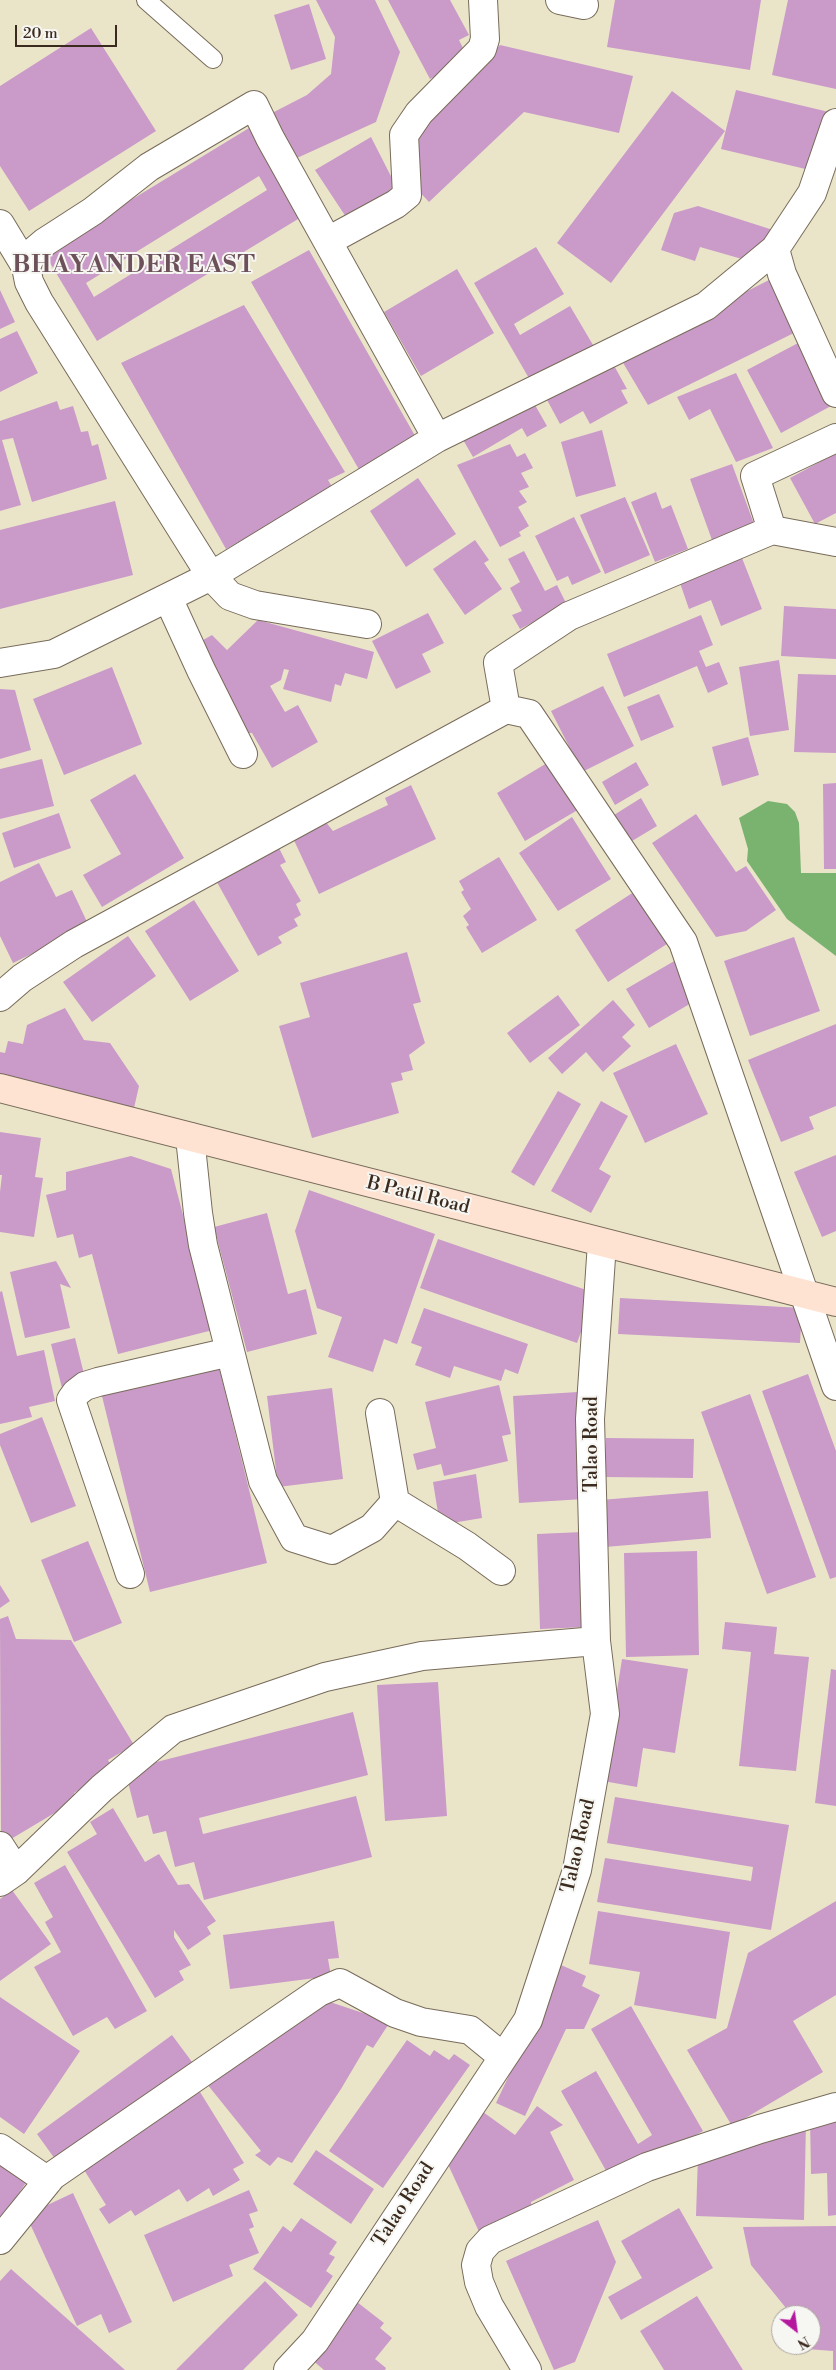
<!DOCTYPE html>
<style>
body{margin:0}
#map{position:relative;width:836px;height:2370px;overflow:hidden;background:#eae5c9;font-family:"Libre Bodoni",serif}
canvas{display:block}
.north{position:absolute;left:771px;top:2305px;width:50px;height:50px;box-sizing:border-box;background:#f6f6f2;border:1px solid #aba49d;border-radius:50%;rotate:150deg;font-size:14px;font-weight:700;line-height:20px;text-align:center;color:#3b2a1e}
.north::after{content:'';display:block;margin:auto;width:18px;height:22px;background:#b5179e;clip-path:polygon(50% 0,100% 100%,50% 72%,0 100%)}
.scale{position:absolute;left:15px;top:25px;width:102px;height:22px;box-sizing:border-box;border:2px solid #3b2a1e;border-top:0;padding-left:6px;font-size:15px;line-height:18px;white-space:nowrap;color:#3b2a1e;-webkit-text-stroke:4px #f6f6f2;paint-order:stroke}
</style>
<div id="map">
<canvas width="836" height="2370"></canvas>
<div class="north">N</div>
<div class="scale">20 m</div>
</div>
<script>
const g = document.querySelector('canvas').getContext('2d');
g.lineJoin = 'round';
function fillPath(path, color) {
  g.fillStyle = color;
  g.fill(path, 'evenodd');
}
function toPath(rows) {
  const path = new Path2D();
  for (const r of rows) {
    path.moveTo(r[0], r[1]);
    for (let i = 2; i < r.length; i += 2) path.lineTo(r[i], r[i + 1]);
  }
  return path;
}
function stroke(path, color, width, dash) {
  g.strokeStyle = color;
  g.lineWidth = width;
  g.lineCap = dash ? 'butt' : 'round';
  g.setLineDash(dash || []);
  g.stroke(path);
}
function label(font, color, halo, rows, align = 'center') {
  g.font = font + ' "Libre Bodoni",serif';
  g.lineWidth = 4;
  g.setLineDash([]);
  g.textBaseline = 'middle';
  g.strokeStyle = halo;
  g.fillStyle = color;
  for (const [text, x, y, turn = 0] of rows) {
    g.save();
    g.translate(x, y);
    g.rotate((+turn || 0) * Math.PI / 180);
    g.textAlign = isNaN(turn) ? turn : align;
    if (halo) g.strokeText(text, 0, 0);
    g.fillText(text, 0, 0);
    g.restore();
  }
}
fillPath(toPath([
 [768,801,787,804,795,812,799,823,801,873,836,873,836,956,787,919,747,861,748,849,739,818]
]), '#7ab26f');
fillPath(toPath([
 [316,0,375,0,400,52,376,122,297,158,272,113,307,95,331,74,335,37],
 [388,0,450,0,469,35,459,40,465,52,449,61,453,67,430,79],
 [615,0,761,0,750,70,607,47],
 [788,0,836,0,836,89,772,75],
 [309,4,326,59,291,70,274,15],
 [91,28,156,131,29,211,0,166,0,86],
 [500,45,633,76,619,133,524,112,429,202,414,186,413,139],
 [736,90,829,112,814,171,721,149],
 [672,91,725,131,611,283,557,243],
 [254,125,308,213,97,341,44,253],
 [259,176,267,190,94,297,86,283],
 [371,137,400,194,348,220,315,170],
 [698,206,773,230,756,263,700,247,695,261,661,250,674,213],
 [536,247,564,294,514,324,520,335,570,306,596,350,534,387,474,283],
 [309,250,418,441,361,473,251,282],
 [457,269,494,333,421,376,384,312],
 [775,277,800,330,648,405,619,356],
 [0,290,15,322,0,329],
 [244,305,345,472,328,480,334,490,226,549,121,363],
 [17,331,38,373,0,392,0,339],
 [800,342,810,367,831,406,781,433,747,370],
 [612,362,627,389,621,390,628,403,590,424,583,411,560,424,546,398],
 [736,373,773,448,736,462,710,409,689,420,677,397],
 [531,398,547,426,527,437,522,428,473,457,462,438],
 [57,401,60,410,73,406,81,432,88,431,92,446,98,444,107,479,32,502,13,438,2,440,21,505,0,511,0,421],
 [602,430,616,486,576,497,561,442],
 [510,444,517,457,525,453,533,468,521,473,529,487,519,491,527,502,518,507,529,526,519,532,521,536,500,547,457,465],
 [836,453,836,513,815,524,790,478],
 [732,464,754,524,712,540,690,479],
 [418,478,456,534,406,567,370,511],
 [656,492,662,509,671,505,688,549,655,562,631,502],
 [625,497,650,555,605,574,580,515],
 [115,501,133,575,0,609,0,530],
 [574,517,601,572,572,585,568,576,557,581,535,536],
 [475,540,489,560,484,563,502,589,465,615,433,569],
 [524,551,545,591,557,585,567,605,520,629,512,615,522,611,510,588,520,582,508,559],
 [742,558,762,609,721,626,711,600,689,609,680,583],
 [784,606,836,609,836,659,781,656],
 [428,613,444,643,422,654,431,672,396,689,372,641],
 [701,615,713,645,699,651,706,667,719,662,728,684,708,693,697,666,624,697,607,654],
 [258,620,374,652,367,679,345,673,341,686,335,684,331,702,283,689,289,670,284,669,281,680,270,686,285,712,298,705,318,742,272,768,252,733,247,733,196,644,212,635,227,650],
 [779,660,789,730,750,736,739,667],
 [112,667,142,744,64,775,33,699],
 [798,674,836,675,836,753,794,752],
 [603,686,634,746,582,772,551,711],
 [0,689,15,690,31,750,0,759],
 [659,694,674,727,641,741,627,707],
 [748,737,759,775,722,786,712,747],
 [42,759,54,806,0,819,0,769],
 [552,760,581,808,525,841,497,793],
 [636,762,649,785,615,805,602,782],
 [135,774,184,858,102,907,83,875,121,854,90,800],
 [836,783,836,869,824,869,823,784],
 [411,785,436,839,319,894,292,836,325,821,333,831,388,805,385,798],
 [641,798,657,826,622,847,606,820],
 [59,813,71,848,14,868,2,833],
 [696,814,736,872,746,866,776,910,746,931,716,937,652,843],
 [572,817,611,879,558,911,519,853],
 [275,840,286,862,280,865,301,901,296,904,301,915,294,919,298,926,278,937,282,943,258,956,213,875],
 [499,857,537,920,482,953,466,927,469,925,463,916,471,909,461,892,464,890,459,881],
 [39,863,56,897,72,890,89,926,13,963,0,936,0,882],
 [637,890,670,942,608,982,575,930],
 [194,900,239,971,190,1001,145,931],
 [128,936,156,976,92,1022,63,982],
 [794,937,820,1011,750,1036,724,961],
 [407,952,421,1002,413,1004,425,1043,409,1055,413,1070,401,1073,403,1080,391,1083,399,1113,312,1138,279,1026,310,1017,300,983],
 [676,960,698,999,649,1028,626,989],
 [558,995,580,1025,530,1063,507,1033],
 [613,1000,635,1025,622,1037,631,1046,603,1072,586,1052,562,1074,548,1058],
 [65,1008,84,1040,110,1043,139,1086,134,1108,0,1080,0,1052,5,1053,8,1041,23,1044,27,1025],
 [836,1024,836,1106,809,1117,814,1129,781,1142,748,1060],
 [676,1044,708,1114,645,1143,613,1073],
 [558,1091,581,1104,534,1186,511,1172],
 [601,1101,628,1116,599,1169,611,1176,591,1213,551,1191],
 [0,1132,41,1138,35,1177,43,1178,34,1237,0,1232,0,1192,2,1175,0,1175],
 [836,1155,836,1231,822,1237,794,1172],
 [131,1156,171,1169,213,1330,118,1354,92,1254,79,1258,73,1234,57,1238,46,1195,66,1190,66,1172],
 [309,1190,435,1234,397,1344,384,1339,373,1372,328,1357,342,1317,317,1308,295,1231],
 [267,1213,288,1294,306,1289,317,1334,247,1352,214,1227],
 [438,1239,595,1293,577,1343,420,1288],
 [56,1261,71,1288,60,1284,70,1328,25,1338,10,1272],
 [2,1291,17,1356,44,1350,55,1401,29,1407,32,1417,0,1424,0,1292],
 [620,1298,802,1308,800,1343,618,1334],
 [424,1308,528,1344,518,1374,505,1369,501,1381,454,1366,450,1378,415,1365,422,1347,411,1343],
 [75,1338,86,1382,62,1388,51,1344],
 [218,1363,267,1563,150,1592,101,1392],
 [808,1374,836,1451,836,1577,830,1579,762,1391],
 [499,1385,511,1434,502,1436,508,1461,444,1476,441,1464,417,1470,413,1454,436,1448,425,1402],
 [332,1388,343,1479,278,1487,267,1396],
 [578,1392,584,1499,519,1503,513,1396],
 [750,1394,816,1577,767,1594,701,1412],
 [42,1417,76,1506,31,1523,0,1445,0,1434],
 [606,1438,694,1439,693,1478,605,1477],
 [476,1474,482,1518,440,1525,433,1482],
 [708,1491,711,1538,605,1547,601,1500],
 [583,1532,586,1627,540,1629,537,1534],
 [88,1541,122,1623,74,1642,41,1560],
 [697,1551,699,1655,626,1657,624,1553],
 [0,1585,10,1601,0,1608],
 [8,1616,16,1639,71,1640,134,1745,108,1760,113,1769,74,1793,78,1799,1,1845,0,1619],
 [725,1622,777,1627,774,1654,809,1657,796,1771,739,1766,751,1652,722,1649],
 [622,1659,688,1669,675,1753,643,1748,637,1787,603,1781],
 [831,1669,836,1670,836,1806,815,1803],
 [438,1682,447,1816,385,1821,377,1685],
 [353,1712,368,1775,199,1818,203,1834,356,1796,372,1857,204,1900,194,1862,175,1867,166,1831,153,1834,148,1815,137,1818,125,1770],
 [615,1797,789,1825,771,1930,597,1902,605,1858,751,1881,753,1867,607,1843],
 [113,1808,145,1862,159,1854,178,1885,189,1884,216,1921,207,1927,211,1934,188,1950,174,1930,174,1937,191,1965,179,1971,184,1980,155,1998,67,1852,97,1834,90,1822],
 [65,1865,147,2011,115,2029,107,2017,73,2036,34,1967,61,1952,45,1922,53,1917,34,1883],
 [12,1890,51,1944,0,1981,0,1899],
 [836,1901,836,1995,793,2021,823,2072,732,2126,687,2050,727,2028,748,1953],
 [598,1911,730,1932,716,2019,634,2005,640,1972,589,1964],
 [334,1921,339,1958,328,1959,331,1976,230,1989,223,1935],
 [561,1965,586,1976,582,1986,600,1995,584,2029,566,2029,525,2116,496,2103],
 [0,1997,80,2051,24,2134,0,2117],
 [327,2001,390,2022,373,2048,367,2045,341,2089,292,2163,278,2157,270,2166,255,2155,261,2151,207,2084],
 [631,2006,703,2131,613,2183,561,2091,596,2071,638,2144,652,2135,591,2029],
 [172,2035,195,2066,60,2166,37,2134],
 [407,2040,430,2056,434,2050,449,2060,454,2054,470,2065,383,2188,329,2151],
 [200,2092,244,2163,233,2169,240,2180,213,2196,209,2188,187,2202,179,2189,135,2216,131,2210,109,2224,99,2209,106,2205,81,2165],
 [537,2106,563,2125,550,2132,574,2180,531,2202,532,2213,481,2236,446,2160,483,2112,515,2135],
 [810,2117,836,2117,836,2215,828,2216,827,2173,811,2174],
 [806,2122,804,2220,696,2216,698,2156],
 [316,2150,374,2189,351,2224,293,2184],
 [0,2155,31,2175,0,2222],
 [249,2190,258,2211,249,2214,254,2227,249,2229,259,2253,229,2265,233,2276,173,2302,144,2235],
 [73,2193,132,2322,109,2333,101,2314,77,2326,26,2215],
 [679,2208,713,2268,621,2320,608,2297,642,2278,621,2241],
 [301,2218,337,2242,329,2254,335,2257,326,2271,333,2276,311,2308,253,2269,283,2226,291,2232],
 [598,2220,616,2262,575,2362,554,2370,506,2261],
 [836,2226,836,2370,833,2370,833,2351,807,2349,807,2345,811,2345,811,2315,808,2315,808,2308,786,2308,751,2265,743,2227],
 [11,2269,125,2370,0,2370,0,2281],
 [265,2281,298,2315,243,2370,176,2370],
 [697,2296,743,2370,664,2370,640,2331],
 [357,2302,384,2323,380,2328,392,2338,375,2359,386,2368,385,2370,324,2370,311,2359]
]), '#ca9ac9');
const lane = toPath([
 [146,0,213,59]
]);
const street = toPath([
 [560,0,584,5],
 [0,224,26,267],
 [328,241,396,204,407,195,404,135,419,113,482,49,485,39,483,0],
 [775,249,782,274,836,393],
 [772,530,836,542],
 [168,598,201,670,243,754],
 [367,624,255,605,230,596,211,576,39,302,29,282,26,267,32,253,45,242,93,211,149,167,254,105,270,138,437,438],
 [0,663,54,654,211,576,437,438,706,306,775,249,812,193,836,123],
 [506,709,498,663,569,616,772,530,755,476,836,438],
 [0,997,22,978,74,944,506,709,529,714,683,942,836,1386],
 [190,1137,198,1213,203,1245,263,1481,294,1538,332,1550,372,1528,395,1502,380,1413],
 [395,1502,467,1546,501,1571],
 [130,1574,71,1400,76,1393,85,1386,98,1382,230,1352],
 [0,1846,16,1871,0,1882],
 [16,1871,102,1788,173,1729,325,1677,422,1656,596,1641],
 [0,2148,48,2181],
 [0,2240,52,2176,319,1992,340,1983,395,2013,421,2022,470,2030,503,2057],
 [288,2370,315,2341,528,2020,577,1870,605,1714,596,1641,590,1419,602,1243],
 [527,2370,489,2306,479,2282,476,2265,480,2251,490,2240,647,2167,760,2129,836,2107]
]);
const secondary = toPath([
 [0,1088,836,1302]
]);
stroke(lane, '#786b5a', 20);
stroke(street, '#786b5a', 30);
stroke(secondary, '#786b5a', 30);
stroke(lane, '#fff', 18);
stroke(street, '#fff', 28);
stroke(secondary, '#fee3d2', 28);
label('19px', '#3b2a1e', '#f6f6f2', [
 ["B Patil Road",418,1196,14],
 ["Talao Road",592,1444,-90],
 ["Talao Road",579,1846,-77],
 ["Talao Road",404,2205,-57]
]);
g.letterSpacing = '1px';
label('bold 24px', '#6d515a', '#f6f6f2', [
 ["BHAYANDER EAST",134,266]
]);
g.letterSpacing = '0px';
</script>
